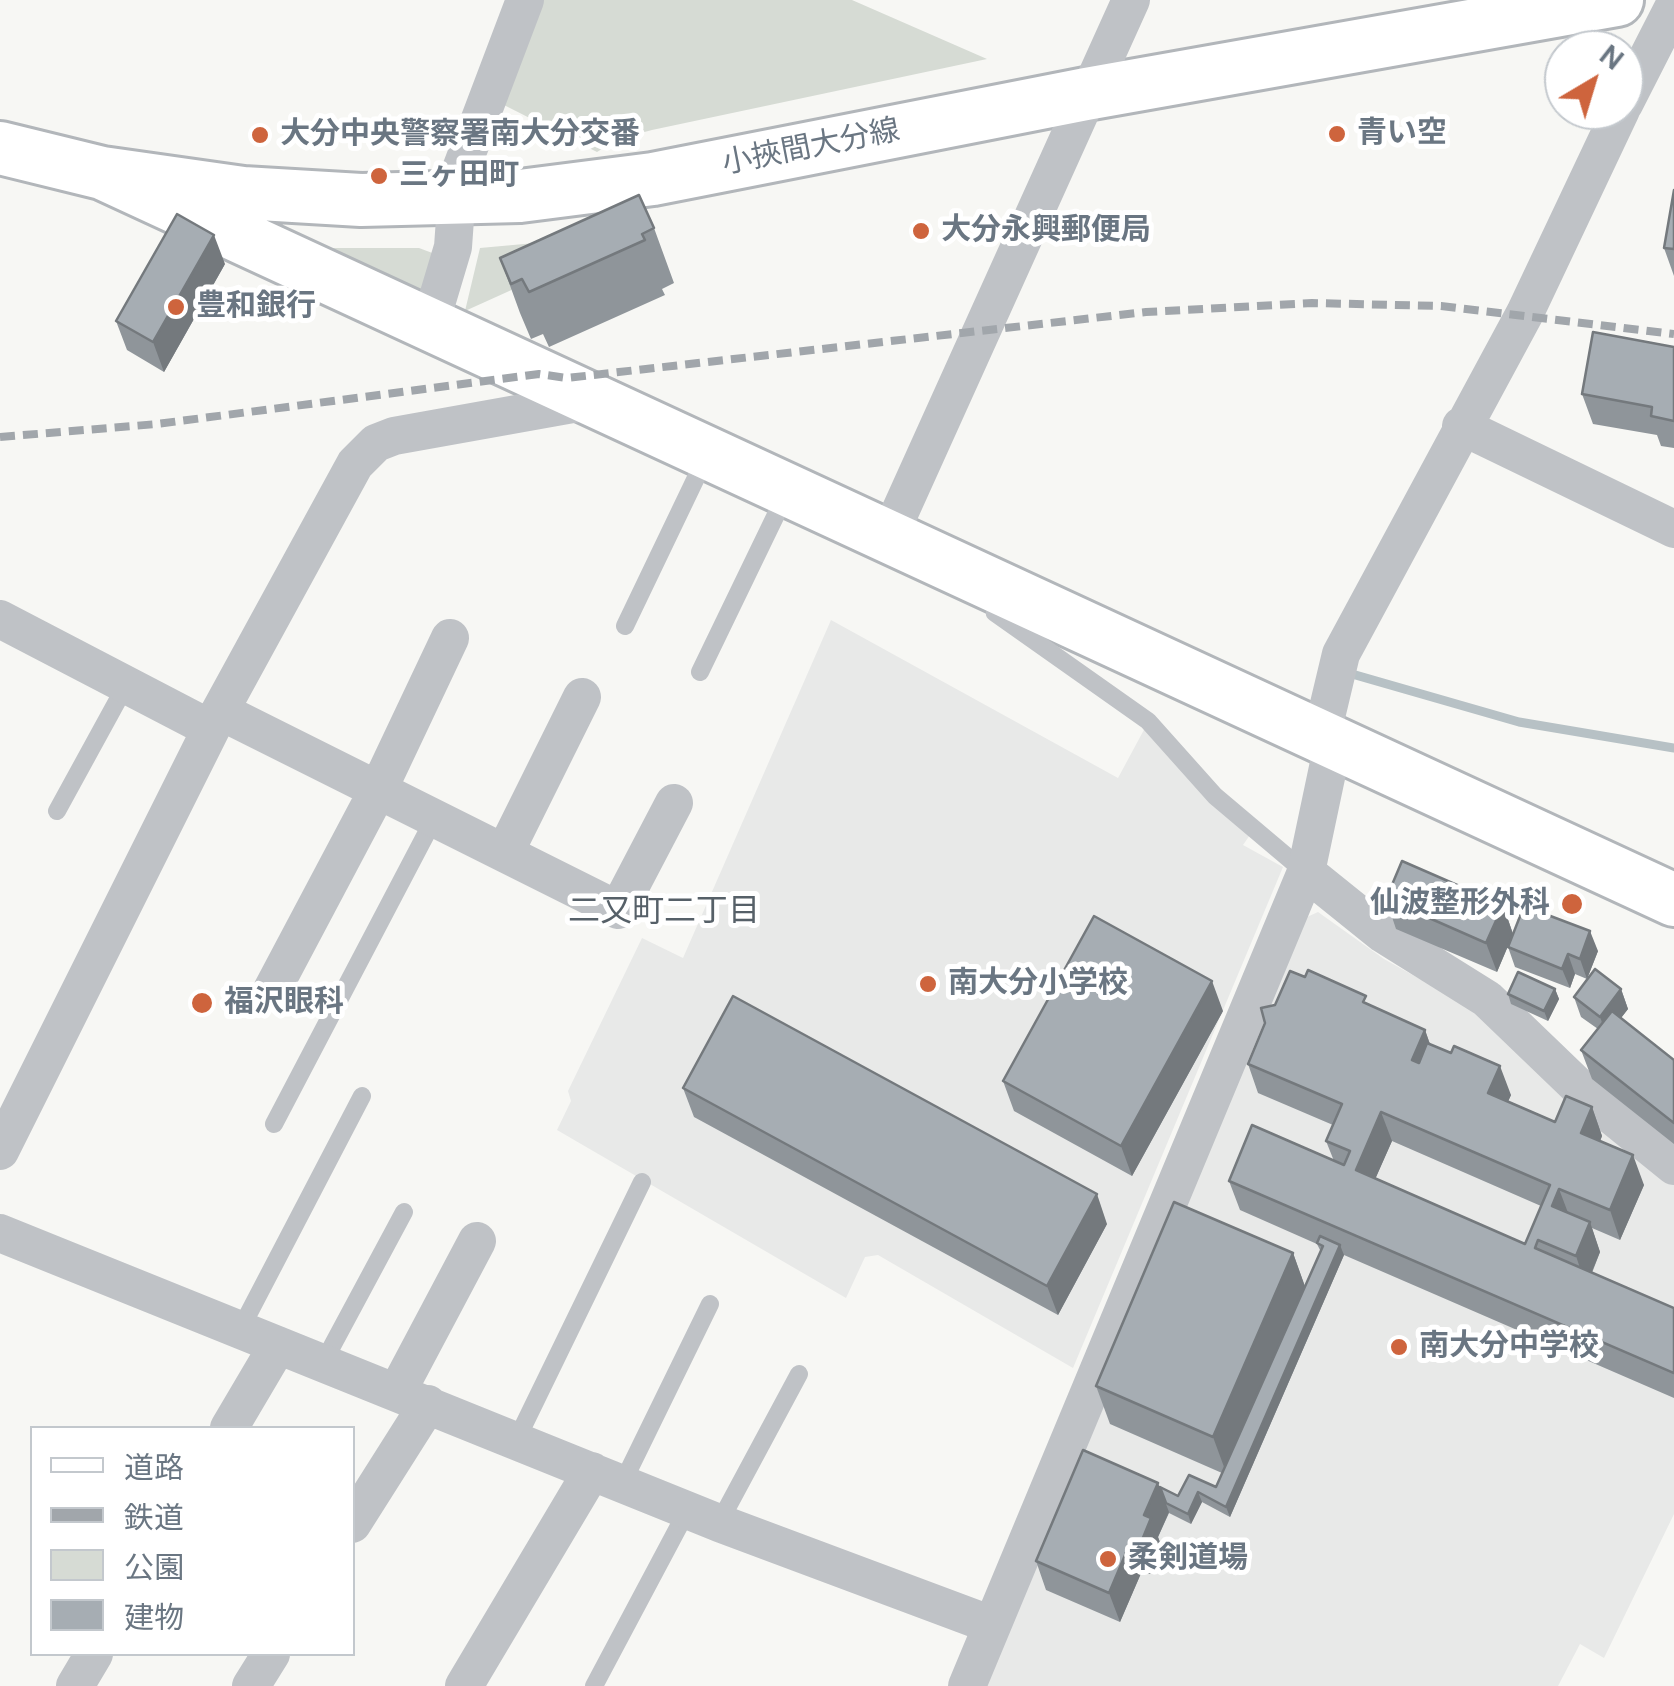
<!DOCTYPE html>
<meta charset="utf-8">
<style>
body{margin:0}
#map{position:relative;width:1674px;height:1686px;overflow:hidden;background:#f7f7f4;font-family:"DM Sans","Noto Sans JP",sans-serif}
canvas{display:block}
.legend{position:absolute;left:30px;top:1426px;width:325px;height:230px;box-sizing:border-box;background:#fff;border:2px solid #c3c8cd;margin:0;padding:12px 18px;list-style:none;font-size:30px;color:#6a7682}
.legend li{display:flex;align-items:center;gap:20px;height:50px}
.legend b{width:50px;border:2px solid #c3c8cd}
.north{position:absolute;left:1544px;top:30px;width:100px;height:100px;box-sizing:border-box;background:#fff;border:2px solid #c3c8cd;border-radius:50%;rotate:38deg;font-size:28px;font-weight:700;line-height:40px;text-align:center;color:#6a7682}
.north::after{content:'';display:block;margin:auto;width:35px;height:45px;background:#ce643d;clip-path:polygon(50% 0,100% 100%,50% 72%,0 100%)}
</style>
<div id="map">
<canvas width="1674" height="1686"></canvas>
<ul class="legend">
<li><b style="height:12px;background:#fff"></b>道路</li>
<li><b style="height:12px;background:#a1a6ab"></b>鉄道</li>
<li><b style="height:28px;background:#d6dbd4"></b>公園</li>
<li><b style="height:28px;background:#a6adb3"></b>建物</li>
</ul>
<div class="north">N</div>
</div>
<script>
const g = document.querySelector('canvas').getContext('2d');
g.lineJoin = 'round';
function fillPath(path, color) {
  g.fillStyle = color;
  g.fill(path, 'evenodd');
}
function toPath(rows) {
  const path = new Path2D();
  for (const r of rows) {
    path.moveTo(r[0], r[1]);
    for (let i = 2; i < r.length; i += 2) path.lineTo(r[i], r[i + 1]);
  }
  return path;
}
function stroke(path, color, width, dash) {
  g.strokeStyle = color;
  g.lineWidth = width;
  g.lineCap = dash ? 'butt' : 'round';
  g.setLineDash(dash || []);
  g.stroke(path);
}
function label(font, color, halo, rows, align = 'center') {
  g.font = font + ' "DM Sans","Noto Sans JP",sans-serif';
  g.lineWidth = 10;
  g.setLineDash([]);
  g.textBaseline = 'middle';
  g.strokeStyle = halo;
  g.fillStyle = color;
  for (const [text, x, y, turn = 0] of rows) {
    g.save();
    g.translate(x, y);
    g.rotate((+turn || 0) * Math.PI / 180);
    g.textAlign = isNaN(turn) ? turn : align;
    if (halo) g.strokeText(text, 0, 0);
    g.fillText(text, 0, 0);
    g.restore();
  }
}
fillPath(toPath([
 [831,620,1118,778,1146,726,1252,832,1243,845,1283,867,1073,1368,878,1255,865,1257,846,1298,557,1130,571,1101,568,1091,642,938,683,958],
 [1318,912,1384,959,1481,1013,1674,1181,1674,1514,1604,1658,1580,1644,1558,1686,981,1686,1307,917]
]), '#e8e9e8');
fillPath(toPath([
 [536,0,852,0,987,59,652,130,618,139,597,152,498,102],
 [546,242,600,250,465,311,480,248],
 [322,248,419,248,435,254,423,296]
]), '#d6dbd4');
stroke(toPath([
 [1352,674,1519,722,1674,748]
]), '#b7c1c5', 9);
const secondary = toPath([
 [0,148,102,173,243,193,361,200,520,196,653,179,1086,94,1617,0],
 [102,173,1674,900]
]);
stroke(secondary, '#b2b6ba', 58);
stroke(toPath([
 [998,605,995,613,1148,721,1215,796,1305,872],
 [625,626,706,457],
 [700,672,787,492],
 [57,811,126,685],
 [274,1124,435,817],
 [240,1330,362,1096],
 [323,1363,404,1212],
 [516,1441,642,1182],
 [622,1484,710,1304],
 [719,1523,799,1374],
 [594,1686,687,1511]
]), '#bfc2c6', 18);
stroke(toPath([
 [1624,104,1674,6],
 [430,324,453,247,458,177,525,0],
 [1461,426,1674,529],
 [889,536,1131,0],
 [0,619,211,729],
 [220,711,618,910,674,803],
 [505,852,582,697],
 [1306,872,1383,934,1487,999,1590,1098,1674,1166],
 [272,990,379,788,450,638],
 [0,1151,220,711,355,464,376,443,394,436,595,400],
 [0,1233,719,1523,992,1625],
 [397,1392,477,1241],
 [229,1428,278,1345],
 [352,1524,428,1404],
 [75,1686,94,1654],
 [251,1686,271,1654],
 [464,1686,592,1471],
 [967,1686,1306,872,1329,763,1325,721,1341,654,1525,313,1621,110]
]), '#bfc2c6', 38);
stroke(secondary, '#fff', 52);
stroke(toPath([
 [0,437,157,424,539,374,567,378,1146,312,1312,303,1441,306,1674,334]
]), '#a1a6ab', 8, [15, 8]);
fillPath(toPath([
 [1674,190,1674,276,1664,248],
 [654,228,674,283,662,289,665,295,549,347,543,334,531,339,520,313,500,258],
 [225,264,164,372,127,350,116,321],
 [1674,347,1674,448,1661,446,1657,435,1593,424,1582,394],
 [1386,899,1503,905,1513,934,1598,951,1587,979,1575,974,1570,988,1515,967,1508,947,1511,939,1497,972,1396,929],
 [1555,989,1559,999,1548,1021,1511,1004,1508,994],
 [1621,989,1628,1009,1621,1018,1674,1060,1674,1144,1592,1079,1581,1050,1598,1029,1581,1017,1574,997],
 [1369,1005,1425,1030,1430,1044,1511,1095,1508,1101,1555,1122,1592,1107,1602,1136,1600,1141,1644,1185,1620,1240,1592,1228,1600,1252,1592,1273,1674,1308,1674,1398,1344,1255,1230,1517,1202,1502,1191,1524,1169,1513,1158,1537,1162,1548,1150,1574,1142,1571,1120,1622,1046,1590,1036,1561,1160,1487,1178,1496,1216,1487,1222,1473,1110,1424,1096,1386,1293,1253,1305,1287,1321,1252,1317,1244,1240,1210,1229,1181,1334,1161,1326,1141,1333,1125,1258,1093,1248,1064],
 [1392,1141,1541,1206,1525,1244,1375,1179],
 [1223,1011,1132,1176,1014,1111,1003,1081],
 [683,1088,1107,1224,1058,1315,694,1117]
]), '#8f959a');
fillPath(toPath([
 [214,235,225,264,164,372,153,342],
 [1503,905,1513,934,1497,972,1486,943],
 [1590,931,1598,951,1587,979,1580,959],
 [1568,954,1575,974,1570,988,1562,969],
 [1212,981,1223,1011,1132,1176,1121,1146],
 [1555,989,1559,999,1548,1021,1544,1011],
 [1621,989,1628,1009,1607,1036,1600,1017],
 [1425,1030,1435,1059,1422,1089,1412,1060],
 [1500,1066,1511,1095,1499,1122,1488,1093],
 [1592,1107,1602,1136,1592,1162,1581,1133],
 [1381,1112,1392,1141,1366,1200,1356,1170],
 [1633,1155,1644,1185,1620,1240,1610,1210],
 [1559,1189,1570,1218,1552,1206],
 [1097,1194,1107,1224,1058,1315,1047,1286],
 [1590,1222,1600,1252,1586,1286,1576,1256],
 [1340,1245,1344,1255,1230,1517,1226,1507],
 [1293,1253,1307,1292,1227,1475,1213,1437],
 [1158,1483,1169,1512,1158,1537,1162,1548,1150,1574,1140,1545,1144,1515],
 [1198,1492,1202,1502,1191,1524,1188,1514],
 [1131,1541,1142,1571,1120,1622,1109,1593]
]), '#74797d');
const building = toPath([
 [1674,190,1674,249,1664,248,1674,190],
 [639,195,654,228,642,234,645,240,529,292,522,279,511,284,500,258,639,195],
 [177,214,214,235,153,342,116,321,177,214],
 [1593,332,1674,347,1674,421,1651,416,1652,407,1582,394,1593,332],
 [1402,861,1503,905,1486,943,1386,899,1402,861],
 [1524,906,1590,931,1580,959,1568,954,1562,969,1508,947,1524,906],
 [1094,916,1212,981,1121,1146,1003,1081,1094,916],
 [1595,969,1621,989,1600,1017,1574,997,1595,969],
 [1308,970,1366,996,1363,1002,1425,1030,1412,1060,1419,1063,1427,1043,1451,1053,1454,1046,1500,1066,1488,1093,1555,1122,1566,1096,1592,1107,1581,1133,1633,1155,1610,1210,1559,1189,1552,1206,1590,1222,1576,1256,1538,1240,1535,1248,1674,1308,1674,1373,1229,1181,1252,1125,1344,1165,1350,1151,1326,1141,1342,1104,1248,1064,1265,1023,1261,1008,1275,1005,1290,971,1305,977,1308,970],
 [1381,1112,1550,1185,1525,1244,1356,1170,1381,1112],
 [1518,972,1555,989,1544,1011,1508,994,1518,972],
 [733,996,1097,1194,1047,1286,683,1088,733,996],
 [1612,1011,1674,1060,1674,1123,1581,1050,1612,1011],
 [1174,1202,1293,1253,1213,1437,1096,1386,1174,1202],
 [1320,1236,1340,1245,1226,1507,1198,1492,1188,1514,1166,1503,1160,1487,1178,1496,1189,1475,1216,1487,1323,1246,1317,1243,1320,1236],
 [1083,1450,1158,1483,1144,1515,1151,1518,1140,1545,1131,1541,1109,1593,1036,1561,1083,1450]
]);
fillPath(building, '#a6adb3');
stroke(building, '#74797d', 2.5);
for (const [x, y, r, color] of [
 [1337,134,10,"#ce643d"],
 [260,135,10,"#ce643d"],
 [379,176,10,"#ce643d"],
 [921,231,10,"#ce643d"],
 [176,307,10,"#ce643d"],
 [1572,904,12,"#ce643d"],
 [928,984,10,"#ce643d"],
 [202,1003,12,"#ce643d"],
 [1399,1347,10,"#ce643d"],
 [1108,1559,10,"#ce643d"]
]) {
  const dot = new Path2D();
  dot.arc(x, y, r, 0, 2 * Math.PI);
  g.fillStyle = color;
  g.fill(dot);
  stroke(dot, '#fff', 4);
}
label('bold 30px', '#6a7682', '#fff', [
 ["青い空",1357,134],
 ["大分中央警察署南大分交番",280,135],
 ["三ヶ田町",399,176],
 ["大分永興郵便局",941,231],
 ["豊和銀行",196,307],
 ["仙波整形外科",1550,904,"right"],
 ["南大分小学校",948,984],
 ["福沢眼科",224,1003],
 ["南大分中学校",1419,1347],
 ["柔剣道場",1128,1559]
], 'left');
label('30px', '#6a7682', '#fff', [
 ["小挾間大分線",811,148,-11]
]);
label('32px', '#566068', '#fff', [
 ["二又町二丁目",664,913]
]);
</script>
